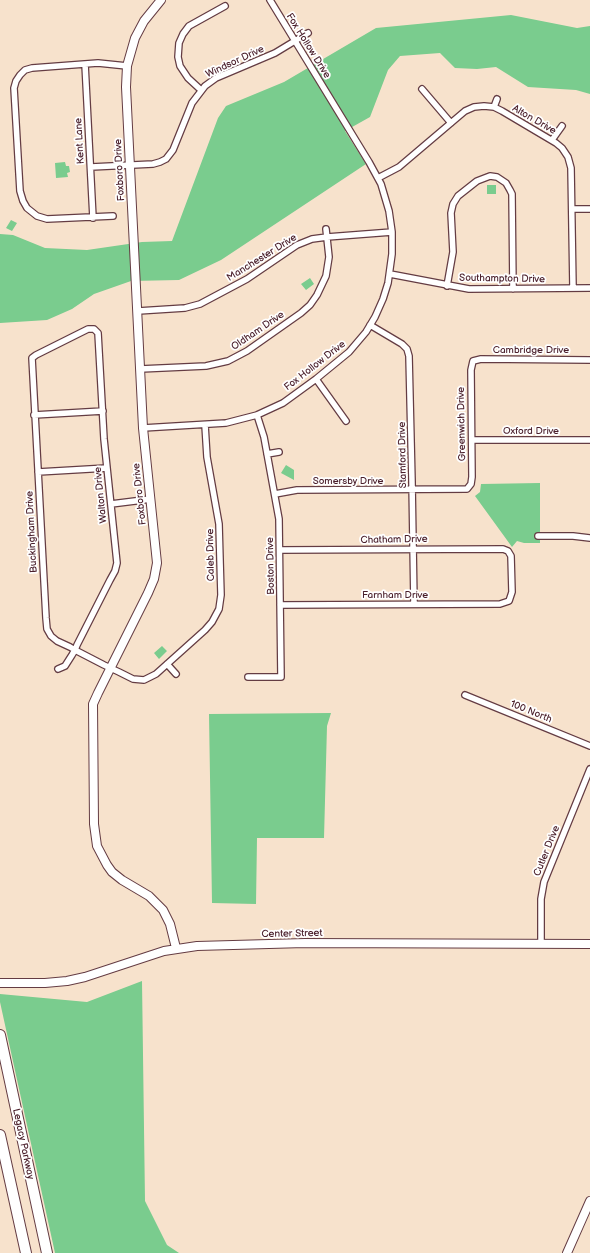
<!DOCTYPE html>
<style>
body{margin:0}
canvas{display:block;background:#f7e2cc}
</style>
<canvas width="590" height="1253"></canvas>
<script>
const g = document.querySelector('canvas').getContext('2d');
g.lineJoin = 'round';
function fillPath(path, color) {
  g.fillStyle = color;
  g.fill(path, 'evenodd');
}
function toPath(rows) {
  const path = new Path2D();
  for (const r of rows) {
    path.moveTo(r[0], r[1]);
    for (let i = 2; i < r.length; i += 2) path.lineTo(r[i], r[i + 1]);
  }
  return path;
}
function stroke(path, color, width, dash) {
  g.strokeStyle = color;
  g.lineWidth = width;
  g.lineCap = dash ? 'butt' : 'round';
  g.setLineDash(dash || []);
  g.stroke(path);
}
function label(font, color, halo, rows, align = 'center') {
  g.font = font + ' "Balsamiq Sans",sans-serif';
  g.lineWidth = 3.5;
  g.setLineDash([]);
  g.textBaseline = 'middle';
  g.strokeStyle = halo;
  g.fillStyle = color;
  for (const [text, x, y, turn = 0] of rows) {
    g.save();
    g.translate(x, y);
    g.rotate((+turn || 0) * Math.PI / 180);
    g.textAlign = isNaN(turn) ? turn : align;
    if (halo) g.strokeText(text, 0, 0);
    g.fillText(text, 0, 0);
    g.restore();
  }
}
fillPath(toPath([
 [511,15,577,28,590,26,590,94,576,90,528,87,496,67,477,69,455,68,440,53,400,56,388,70,370,117,345,131,366,164,221,260,179,280,131,281,94,294,72,309,47,320,0,323,0,234,13,235,45,248,87,250,142,242,172,241,218,118,226,106,284,82,376,28],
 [65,162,66,166,69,166,70,172,67,173,68,177,56,178,55,163],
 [487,185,496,185,496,194,487,194],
 [11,220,17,223,12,231,6,228],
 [310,278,314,284,306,290,301,284],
 [286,465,294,470,294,480,281,473],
 [540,483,540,543,524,543,517,541,512,547,475,496,480,492,481,484],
 [162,646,167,651,159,659,154,653],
 [331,713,327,726,324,838,257,838,256,904,212,903,209,714],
 [142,981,145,1201,167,1245,179,1253,55,1253,0,1002,0,994,87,1002]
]), '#7acc8e');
const street = toPath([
 [85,64,93,218],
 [422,89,451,123],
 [201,90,188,78,180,66,178,57,179,43,183,34,189,26,225,6],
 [494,107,497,99],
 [552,140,562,126],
 [91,167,153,164,160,162,166,159,173,150,192,103,205,86,216,78,275,53,308,33],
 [378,178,399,167,465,111,474,107,484,106,494,107,502,111,556,143,562,148,568,157,571,168,573,288],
 [572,209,590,209],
 [113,216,47,219,37,216,27,208,23,201,20,191,14,88,16,81,20,75,25,70,32,68,98,63,127,66],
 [390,274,469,289,590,288],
 [447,286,453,252,451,213,453,204,458,196,477,181,490,176,497,177,506,183,510,190,512,194,513,289],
 [138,311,185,308,200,304,247,279,297,245,312,239,327,237,392,232],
 [370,325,402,344,407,349,409,356,412,482,414,604],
 [140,369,206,366,228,361,247,351,301,313,310,305,317,295,326,276,329,257,326,229],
 [316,379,346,421],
 [34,415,103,411],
 [143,428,226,423,257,415,283,403,316,379,349,352,366,332,375,317,383,299,388,283,392,254,392,232,389,211,381,184,369,162,270,0],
 [472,440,590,440],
 [267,454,279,452],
 [38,472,107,468],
 [275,494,297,490,467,489,471,484,472,477,471,370,473,361,481,359,590,360],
 [111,504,151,499],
 [538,536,573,536,590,538],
 [280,550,503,549,508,551,511,556,512,592,509,601,500,604,280,605],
 [167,664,176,674],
 [58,669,65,666,72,655,75,650,77,645,110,580,115,571,117,563,104,439,98,333,94,329,88,329,36,355,32,358,46,618,47,629,51,636,57,641,70,647,75,650,104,665,119,672,133,679,144,680,156,674,205,630,212,622,219,609,221,595,219,524,207,457,205,425],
 [248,677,281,677,279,519,264,437,257,415],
 [465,695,590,746],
 [541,944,541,899,544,882,590,769]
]);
const secondary = toPath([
 [161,0,144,21,135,38,127,66,126,87,143,428,157,563,154,579,148,593,98,693,93,704,94,824,97,846,107,865,112,872,122,880,149,896,163,910,170,924,176,948],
 [0,983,45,983,67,981,85,977,164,951,197,946,305,943,590,944],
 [567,1253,590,1201]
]);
const highway = toPath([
 [0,1035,47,1253],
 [0,1135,26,1253]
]);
stroke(street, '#643c43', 8);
stroke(secondary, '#643c43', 10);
stroke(highway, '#643c43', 12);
stroke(street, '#fff', 5.5);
stroke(secondary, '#fff', 8);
stroke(highway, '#fff', 10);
label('10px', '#4a1f2b', '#fff', [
 ["Fox Hollow Drive",308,46,58],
 ["Windsor Drive",235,62,-25],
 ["Alton Drive",534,120,30],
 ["Kent Lane",80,141,-93],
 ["Foxboro Drive",120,170,-93],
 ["Manchester Drive",262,258,-32],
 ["Southampton Drive",502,279,1],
 ["Oldham Drive",258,331,-34],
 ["Cambridge Drive",531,350],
 ["Fox Hollow Drive",315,366,-38],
 ["Greenwich Drive",462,424,-91],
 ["Oxford Drive",531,431],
 ["Stamford Drive",403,455,-91],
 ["Somersby Drive",348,481],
 ["Foxboro Drive",140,494,-96],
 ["Walton Drive",101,495,-96],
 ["Buckingham Drive",32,532,-93],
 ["Chatham Drive",394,540,-1],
 ["Caleb Drive",211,555,-91],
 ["Boston Drive",271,566,-91],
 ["Farnham Drive",395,595],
 ["100 North",531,712,22],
 ["Cutler Drive",547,851,-68],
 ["Center Street",292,934,-1],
 ["Legacy Parkway",23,1144,78]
]);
</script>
